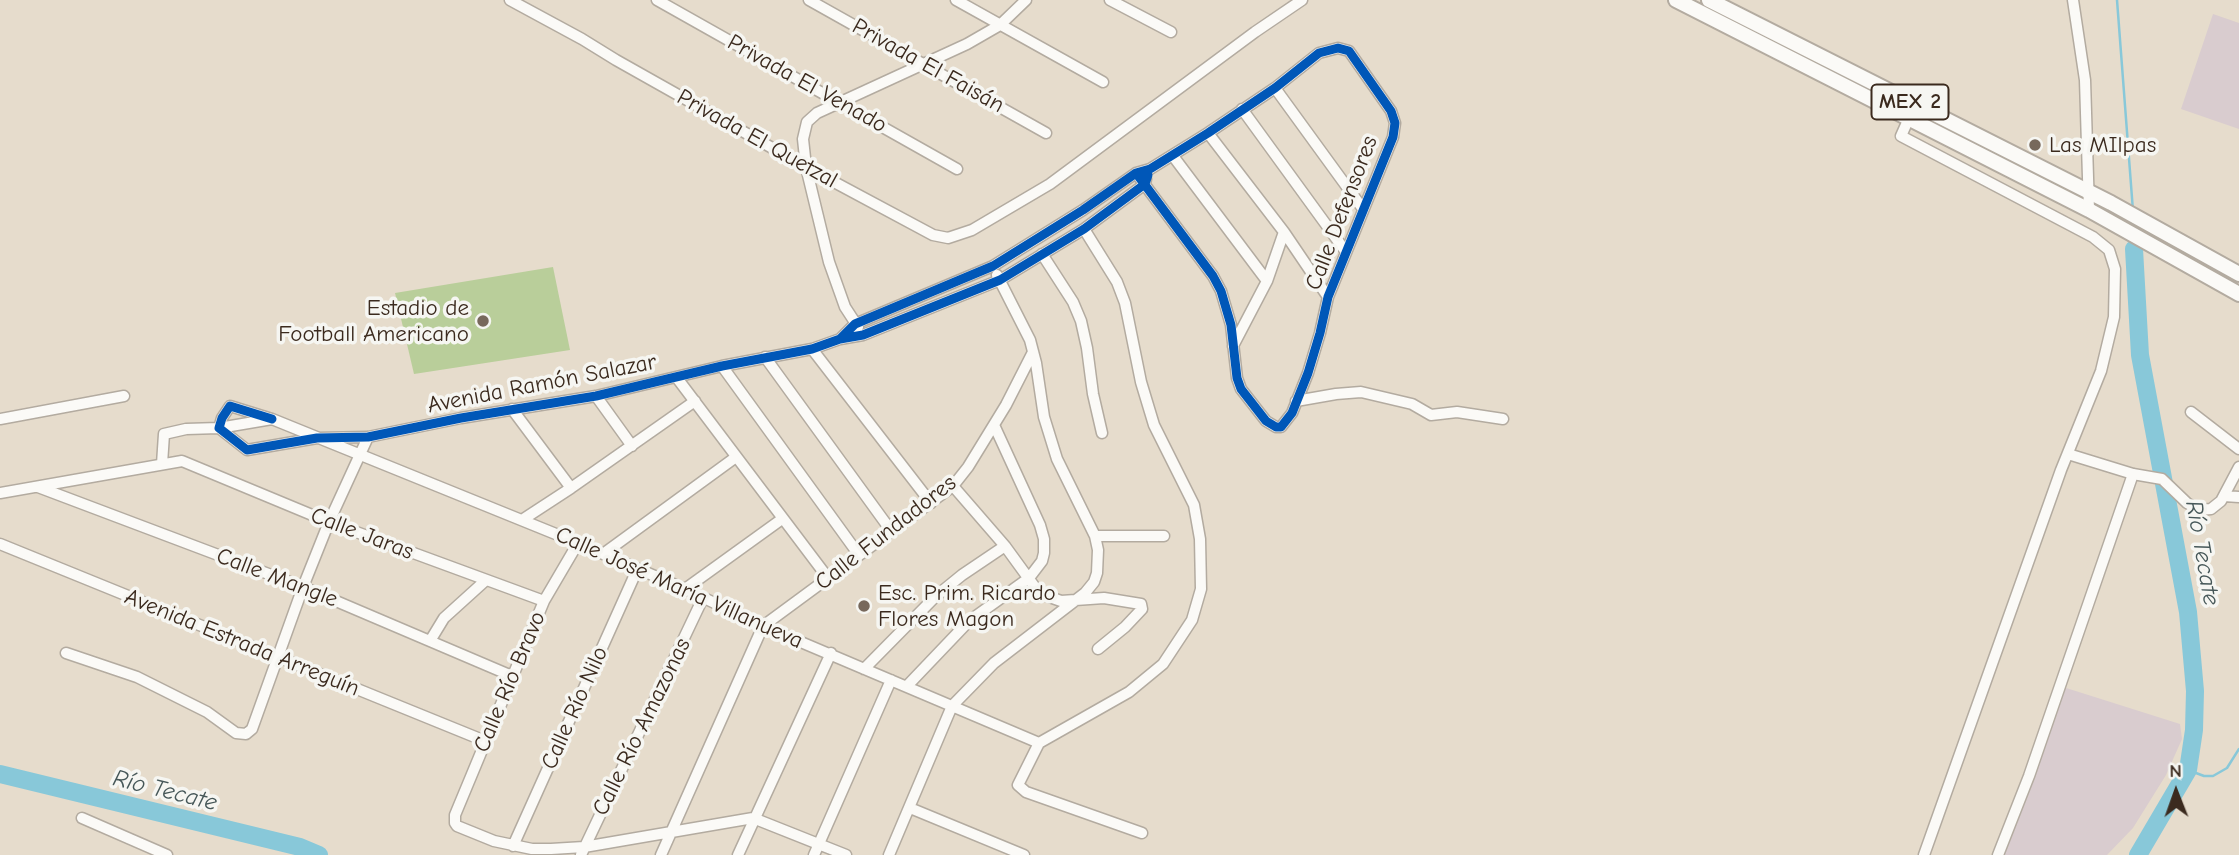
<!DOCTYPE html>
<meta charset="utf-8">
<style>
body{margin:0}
#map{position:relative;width:2239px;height:855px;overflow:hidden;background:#e6dccc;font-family:"Comic Neue",sans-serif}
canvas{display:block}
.north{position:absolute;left:2141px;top:757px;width:70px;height:70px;-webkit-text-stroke:5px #f6f6f2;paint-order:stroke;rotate:359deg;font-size:19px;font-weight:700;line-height:28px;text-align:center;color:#3b2a1e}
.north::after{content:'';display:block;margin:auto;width:24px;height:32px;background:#3b2a1e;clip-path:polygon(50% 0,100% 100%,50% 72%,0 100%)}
</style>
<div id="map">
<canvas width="2239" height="855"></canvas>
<div class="north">N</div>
</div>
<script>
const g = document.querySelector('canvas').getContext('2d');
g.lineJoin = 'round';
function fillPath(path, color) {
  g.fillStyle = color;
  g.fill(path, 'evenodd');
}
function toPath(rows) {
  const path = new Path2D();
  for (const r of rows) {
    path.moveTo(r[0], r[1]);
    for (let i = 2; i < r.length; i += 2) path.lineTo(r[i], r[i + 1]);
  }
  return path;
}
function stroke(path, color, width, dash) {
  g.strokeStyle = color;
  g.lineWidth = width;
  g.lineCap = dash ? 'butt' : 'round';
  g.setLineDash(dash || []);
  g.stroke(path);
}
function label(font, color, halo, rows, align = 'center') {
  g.font = font + ' "Comic Neue",sans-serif';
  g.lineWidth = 7;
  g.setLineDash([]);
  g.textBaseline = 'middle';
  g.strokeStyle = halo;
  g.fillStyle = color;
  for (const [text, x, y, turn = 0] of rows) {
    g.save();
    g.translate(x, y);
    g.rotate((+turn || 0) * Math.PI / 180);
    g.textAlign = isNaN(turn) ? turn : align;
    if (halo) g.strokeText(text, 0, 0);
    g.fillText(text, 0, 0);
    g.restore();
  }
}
fillPath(toPath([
 [2213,14,2239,23,2239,129,2181,109],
 [2063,687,2180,724,2182,739,2166,775,2133,828,2107,855,2004,855]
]), '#d9cccf');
fillPath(toPath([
 [553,267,570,350,414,374,395,293]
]), '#b9ce9a');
stroke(toPath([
 [2117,0,2133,211],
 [2188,770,2204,776,2213,776,2227,768,2239,749]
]), '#88c8d9', 2.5);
stroke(toPath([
 [2134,249,2140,355,2188,612,2195,691,2194,730,2188,770,2138,855],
 [0,774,300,847,319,855]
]), '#88c8d9', 18);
const minor = toPath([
 [510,0,582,39,616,60,806,167,933,235,948,238,972,230,1050,184,1255,32,1302,0],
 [657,0,957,169],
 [809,0,1046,133],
 [956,0,1103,82],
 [1110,0,1171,32],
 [2073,0,2085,80,2089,210],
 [1275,88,1363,209],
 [1242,109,1346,252],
 [1909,118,1901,136,2093,237,2109,250,2115,269,2114,317,2101,371,2061,470,1924,855],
 [1208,133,1284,232,1328,297],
 [1173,156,1267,281],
 [1084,229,1117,282,1125,303,1141,382,1154,425,1194,505,1200,539,1201,589,1192,620,1163,664,1129,692,1039,743,1018,785,1026,792,1142,833],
 [1042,254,1073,302,1081,321,1087,348,1093,394,1102,433],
 [858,327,845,307,829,262,806,167,803,139,807,122,817,113,967,44,1000,25,1026,0],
 [840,339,855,324,993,266,1083,210,1136,173,1150,169,1208,133,1275,88,1319,53,1338,48,1349,51,1391,111,1395,123,1393,137,1328,297,1320,333,1308,373,1292,413,1281,427,1276,427,1266,421,1241,389,1237,378,1231,325,1221,291,1213,276,1136,173],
 [1233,346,1267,281,1284,232],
 [812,349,931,503],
 [765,357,892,532],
 [722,366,859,555],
 [677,378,828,578],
 [596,396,632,446],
 [1296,401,1336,394,1361,392,1412,404,1431,415,1457,412,1503,419],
 [512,409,571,488],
 [2191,412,2239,449],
 [0,419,124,396],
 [272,419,230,406,222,418,219,428,247,450,317,438,368,437,461,418,596,396,722,366,812,349,840,339,863,335,1000,280,1084,229,1145,184,1146,179],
 [2068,454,2133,474,2162,479,2187,503,2199,510,2211,509,2221,501,2239,467],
 [162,464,164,434,186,429,219,428,272,419,578,543,685,589,763,626,1039,743],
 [953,486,1005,546,1037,590,1044,595,1061,601,1104,598,1141,604,1142,609,1125,627,1098,649],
 [38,487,303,587,512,676],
 [0,493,182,461,329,522,544,601],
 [2224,496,2239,497],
 [522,520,571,488,695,401],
 [1095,536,1164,536],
 [578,543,544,601,455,815,455,823,457,826,494,841,532,849,551,849,584,847,753,818,846,855],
 [0,544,485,741],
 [603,554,736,457],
 [685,589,782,519],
 [430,641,444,618,486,580],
 [66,653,137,677,207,712,236,733,246,734,252,729,303,587,329,522,368,437],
 [864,669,935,597,962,575,1005,546],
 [907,686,969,621,1029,578,1042,561,1044,553,1044,539,1040,525,994,425],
 [910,808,1024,855],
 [82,818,167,855],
 [513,846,637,570],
 [581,855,703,598],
 [661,855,763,626,953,486,968,467,1006,405,1033,352],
 [738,855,831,653],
 [814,855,891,680],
 [889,855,952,706,994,663,1085,593,1094,582,1097,573,1098,550,1095,536,1057,459,1044,417,1036,363,1030,340,997,275],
 [1998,855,2029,776,2133,474]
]);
const highway = toPath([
 [1676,0,2089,210,2239,294],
 [1709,0,2111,203,2239,274]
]);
stroke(minor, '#b3aba0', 13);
stroke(highway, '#b3aba0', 18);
stroke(minor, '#fbfaf7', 10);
stroke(highway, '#fbfaf7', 14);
stroke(toPath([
 [840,339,855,324,993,266,1083,210,1136,173,1150,169,1208,133,1275,88,1319,53,1338,48,1349,51,1391,111,1395,123,1393,137,1328,297,1320,333,1308,373,1292,413,1281,427,1276,427,1266,421,1241,389,1237,378,1231,325,1221,291,1213,276,1136,173],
 [272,419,230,406,222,418,219,428,247,450,317,438,368,437,461,418,596,396,722,366,812,349,840,339,863,335,1000,280,1084,229,1145,184,1148,175]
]), '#0057b8', 9);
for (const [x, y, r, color] of [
 [2035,145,7,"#77685b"],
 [483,321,7,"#77685b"],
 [864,606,7,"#77685b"]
]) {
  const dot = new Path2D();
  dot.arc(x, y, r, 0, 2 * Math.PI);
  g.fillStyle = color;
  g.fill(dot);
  stroke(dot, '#f6f6f2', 2.5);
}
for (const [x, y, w] of [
 [1910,102,77]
]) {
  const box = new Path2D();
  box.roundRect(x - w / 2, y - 17.5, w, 35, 5);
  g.fillStyle = '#f6f6f2';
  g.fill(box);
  stroke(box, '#3b2a1e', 2);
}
label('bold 21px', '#3b2a1e', null, [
 ["MEX 2",1910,102]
]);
label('23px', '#3b2a1e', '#f6f6f2', [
 ["Privada El Faisán",928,66,29],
 ["Privada El Venado",807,84,29],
 ["Privada El Quetzal",757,139,29],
 ["Calle Defensores",1342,213,-69],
 ["Avenida Ramón Salazar",542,384,-11],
 ["Calle Fundadores",886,533,-38],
 ["Calle Jaras",362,534,21],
 ["Calle Mangle",277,578,21],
 ["Calle José María Villanueva",679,588,24],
 ["Avenida Estrada Arreguín",242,643,22],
 ["Calle Río Bravo",510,682,-67],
 ["Calle Río Nilo",575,708,-66],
 ["Calle Río Amazonas",642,727,-64]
]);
label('23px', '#3b2a1e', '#f6f6f2', [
 ["Las MIlpas",2049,145],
 ["Estadio de",469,308,"right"],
 ["Football Americano",469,334,"right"],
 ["Esc. Prim. Ricardo",878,593],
 ["Flores Magon",878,619]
], 'left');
label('italic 24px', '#465758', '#f6f6f2', [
 ["Río Tecate",2202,553,80],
 ["Río Tecate",165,791,14]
]);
</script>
